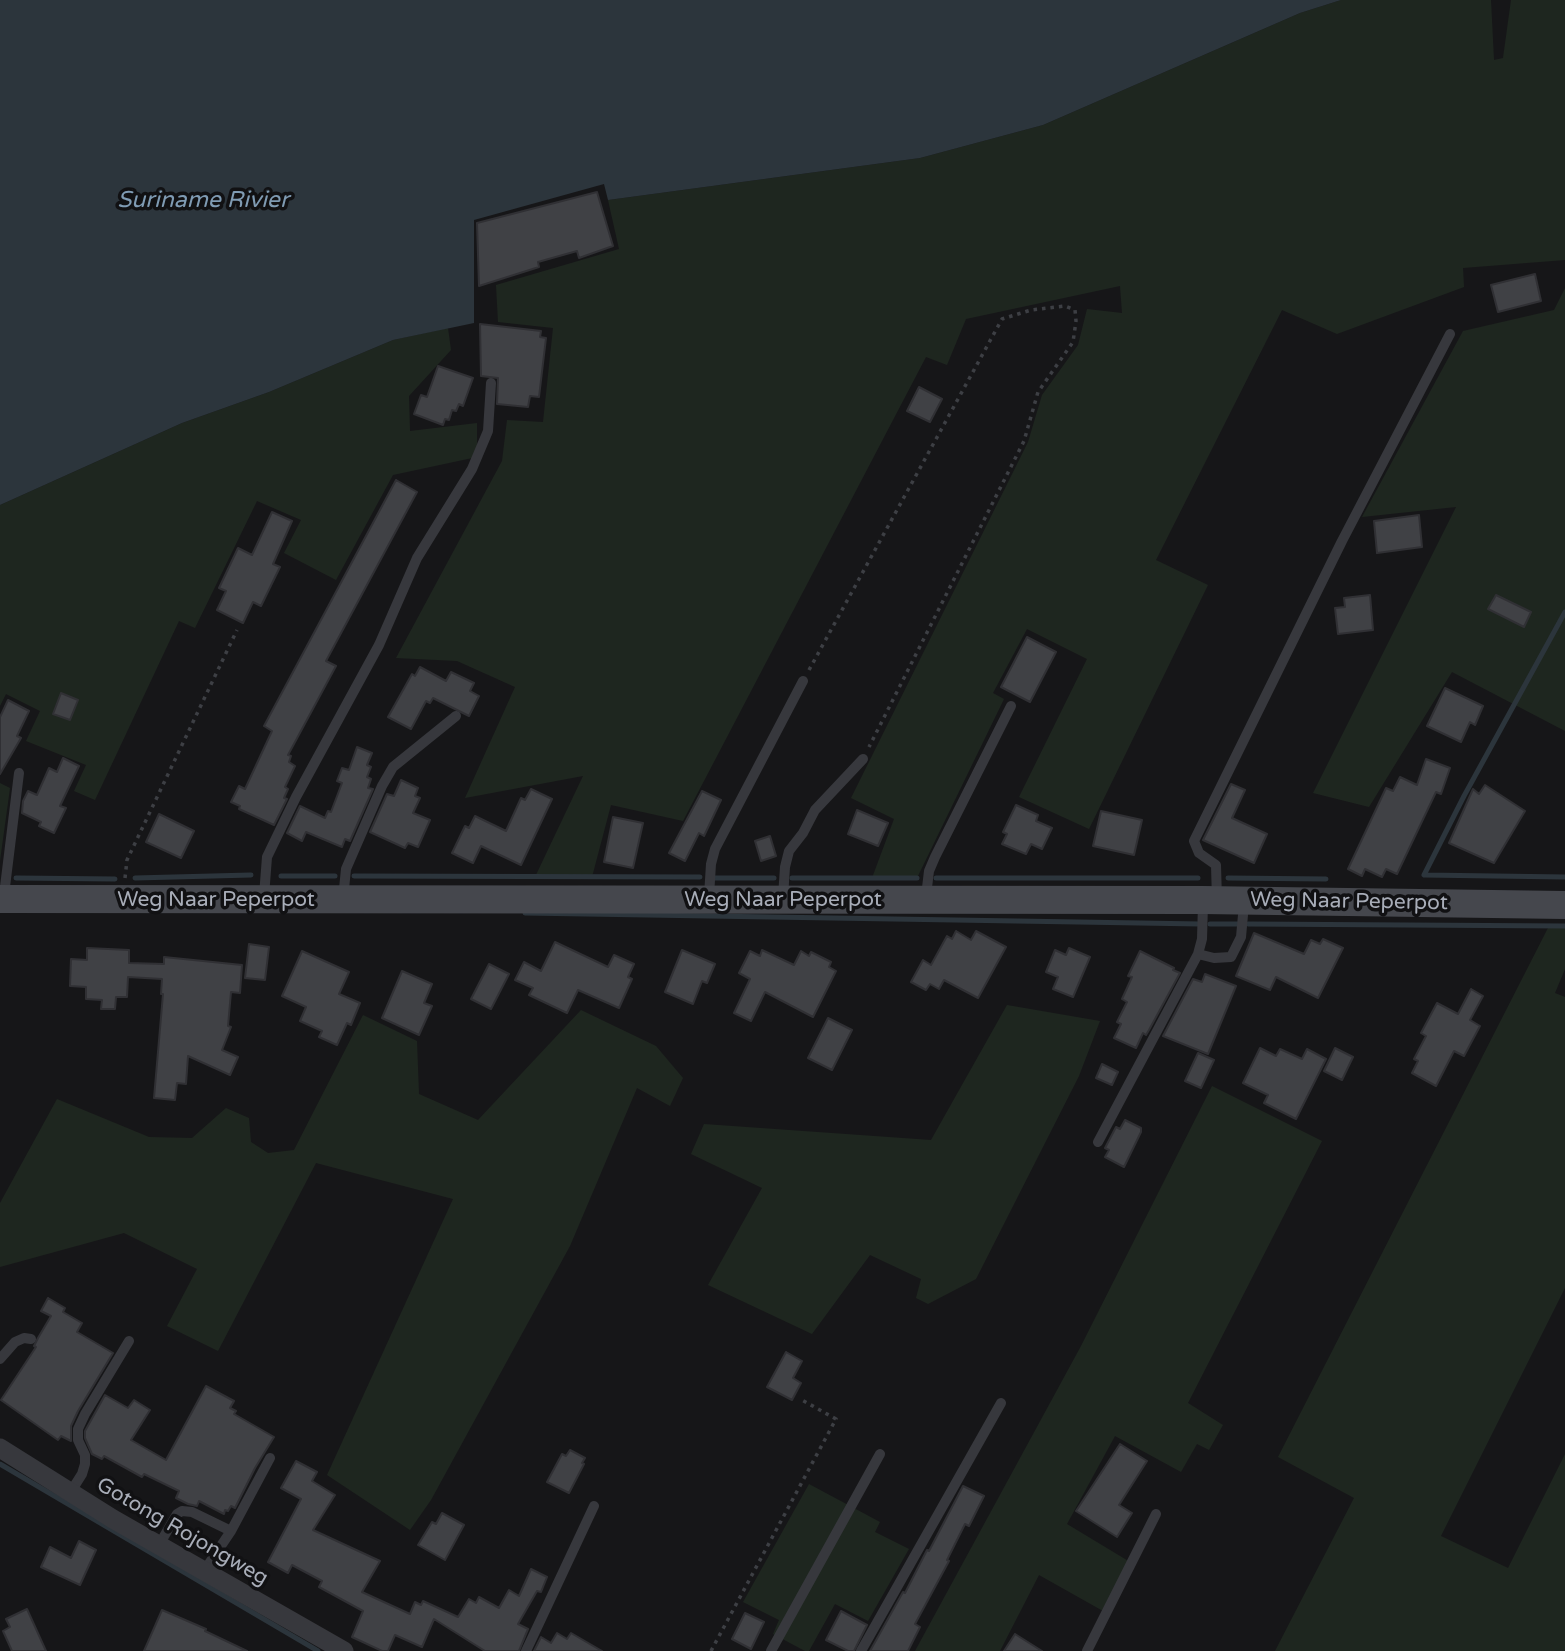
<!DOCTYPE html>
<style>
body{margin:0}
canvas{display:block;background:#161618}
</style>
<canvas width="1565" height="1651"></canvas>
<script>
const g = document.querySelector('canvas').getContext('2d');
g.lineJoin = 'round';
function fillPath(path, color) {
  g.fillStyle = color;
  g.fill(path, 'evenodd');
}
function toPath(rows) {
  const path = new Path2D();
  for (const r of rows) {
    path.moveTo(r[0], r[1]);
    for (let i = 2; i < r.length; i += 2) path.lineTo(r[i], r[i + 1]);
  }
  return path;
}
function stroke(path, color, width, dash) {
  g.strokeStyle = color;
  g.lineWidth = width;
  g.lineCap = dash ? 'butt' : 'round';
  g.setLineDash(dash || []);
  g.stroke(path);
}
function label(font, color, halo, rows, align = 'center') {
  g.font = font + ' "Varela Round",sans-serif';
  g.lineWidth = 7;
  g.setLineDash([]);
  g.textBaseline = 'middle';
  g.strokeStyle = halo;
  g.fillStyle = color;
  for (const [text, x, y, turn = 0] of rows) {
    g.save();
    g.translate(x, y);
    g.rotate((+turn || 0) * Math.PI / 180);
    g.textAlign = isNaN(turn) ? turn : align;
    if (halo) g.strokeText(text, 0, 0);
    g.fillText(text, 0, 0);
    g.restore();
  }
}
fillPath(toPath([
 [1341,0,1491,0,1494,60,1503,58,1511,0,1565,0,1565,260,1463,268,1464,287,1337,334,1282,310,1156,560,1208,585,1089,829,1019,797,1087,659,1027,629,993,693,1004,699,917,878,872,878,894,819,851,798,1028,442,1042,395,1078,345,1087,309,1122,313,1120,286,966,319,947,365,926,357,683,821,611,805,592,877,535,877,583,776,465,798,515,687,457,661,396,658,502,461,507,420,543,422,553,328,498,322,496,285,619,249,608,200,920,158,1043,125,1300,13],
 [1565,288,1565,731,1452,672,1369,807,1313,793,1456,507,1362,517,1463,331,1554,310],
 [448,328,451,350,409,396,410,431,477,423,477,457,393,475,336,580,284,553,301,520,257,501,195,628,179,621,95,800,74,791,86,765,26,741,40,711,6,694,0,706,0,505,182,423,269,392,393,340],
 [0,783,10,788,0,861],
 [1549,926,1565,926,1565,969,1555,993,1565,997,1565,1288,1441,1536,1508,1568,1565,1454,1565,1651,1275,1651,1354,1498,1278,1457],
 [1007,1005,1100,1021,1079,1076,976,1279,928,1304,916,1298,921,1279,870,1255,812,1334,708,1285,762,1188,691,1154,704,1124,931,1140],
 [581,1010,656,1046,683,1078,670,1106,637,1088,570,1246,431,1500,410,1530,327,1475,453,1199,316,1163,218,1351,167,1326,197,1269,124,1233,0,1267,0,1203,57,1099,149,1137,192,1138,226,1108,249,1118,251,1142,268,1153,294,1150,363,1015,417,1041,419,1094,478,1120],
 [1212,1086,1322,1141,1188,1403,1223,1425,1209,1450,1197,1444,1181,1472,1115,1436,1067,1524,1130,1562,1103,1611,1039,1575,1000,1651,915,1651,1081,1346],
 [809,1484,880,1522,875,1532,909,1549,868,1621,835,1604,809,1651,805,1651,773,1634,779,1620,743,1602]
]), '#1e261f');
fillPath(toPath([
 [0,0,1341,0,1300,13,1043,125,920,158,608,200,604,184,474,220,474,323,393,340,269,392,182,423,0,505]
]), '#2c353c');
stroke(toPath([
 [1565,612,1464,796,1424,875,1565,877],
 [281,876,335,876],
 [354,876,700,877],
 [16,878,115,879],
 [135,878,251,875],
 [715,878,774,878],
 [792,878,917,878],
 [936,878,1198,878],
 [1228,878,1326,879],
 [525,913,1201,924],
 [1210,924,1239,924],
 [1248,924,1565,926],
 [0,1464,318,1651]
]), '#2c353c', 5);
const building = toPath([
 [597,192,613,246,579,258,577,251,538,262,539,267,479,286,477,223,597,192],
 [1535,274,1541,301,1498,312,1491,285,1535,274],
 [480,324,541,331,540,337,546,338,539,397,530,396,528,407,497,404,498,378,481,376,480,324],
 [438,366,473,378,463,406,459,404,456,411,452,410,449,420,445,419,443,425,414,414,421,395,427,397,438,366],
 [919,387,942,399,930,422,907,411,919,387],
 [396,480,417,492,326,661,336,666,288,755,291,756,289,762,295,766,285,787,288,789,284,798,287,799,274,825,239,809,240,806,231,802,239,786,245,789,272,731,264,726,396,480],
 [272,512,292,521,273,564,280,567,261,606,253,602,243,623,217,610,226,591,219,588,238,548,252,555,272,512],
 [1419,515,1422,547,1377,553,1374,521,1419,515],
 [1370,595,1373,630,1338,634,1335,608,1345,607,1344,598,1370,595],
 [1496,595,1531,612,1524,627,1488,609,1496,595],
 [1027,637,1056,652,1030,702,1001,687,1027,637],
 [420,667,446,681,451,672,474,683,470,691,479,696,469,716,433,698,430,703,426,701,411,729,388,717,412,674,415,676,420,667],
 [1445,688,1483,706,1475,725,1470,722,1461,742,1427,726,1445,688],
 [61,693,78,700,70,720,53,714,61,693],
 [8,700,29,711,17,736,21,738,0,774,0,717,8,700],
 [357,747,372,753,367,765,371,767,367,777,371,779,368,788,373,789,350,841,345,839,342,847,306,832,302,841,287,833,300,806,325,818,328,811,331,812,342,783,337,781,342,768,349,770,357,747],
 [63,758,79,766,60,806,66,808,54,833,39,826,41,822,22,813,23,801,28,791,37,795,49,768,57,772,63,758],
 [1426,759,1450,768,1441,794,1436,792,1397,874,1386,869,1382,877,1365,869,1362,876,1348,869,1386,788,1393,791,1400,777,1417,785,1426,759],
 [401,780,418,788,415,796,420,798,413,813,430,820,418,847,408,843,405,848,370,832,387,794,394,796,401,780],
 [1231,784,1245,790,1232,818,1267,834,1254,863,1203,840,1231,784],
 [1485,785,1525,811,1494,863,1449,843,1473,789,1479,794,1485,785],
 [531,789,552,799,521,865,481,846,473,863,452,853,465,826,469,828,475,816,506,831,521,798,525,800,531,789],
 [702,791,721,800,704,836,699,833,685,861,669,853,702,791],
 [1016,805,1038,815,1036,821,1052,828,1042,849,1031,844,1026,854,1002,844,1007,834,1003,832,1016,805],
 [857,810,888,823,878,846,848,834,857,810],
 [1101,811,1142,820,1134,855,1093,846,1101,811],
 [159,814,194,831,181,858,146,842,159,814],
 [613,817,643,823,633,868,604,862,613,817],
 [770,836,776,856,761,861,755,841,770,836],
 [956,931,971,940,976,931,1006,947,978,998,944,980,939,989,930,984,926,990,911,982,923,960,931,965,947,936,952,939,956,931],
 [1254,933,1304,954,1311,940,1320,944,1323,939,1343,948,1318,998,1276,977,1270,990,1236,976,1254,933],
 [555,942,608,967,614,955,634,964,628,977,632,979,619,1008,578,990,567,1013,529,995,533,988,515,980,524,962,541,971,555,942],
 [249,944,269,947,265,980,245,978,249,944],
 [87,948,129,950,129,963,164,964,164,957,242,965,240,993,231,992,228,1026,231,1027,222,1050,238,1057,230,1075,188,1056,186,1084,177,1083,175,1100,154,1098,163,994,161,994,162,979,128,977,127,997,116,997,115,1009,101,1009,102,1000,86,999,86,987,70,986,71,959,87,960,87,948],
 [1069,948,1090,957,1073,997,1053,989,1058,977,1046,972,1055,950,1066,955,1069,948],
 [682,950,715,964,707,983,702,981,693,1004,665,992,682,950],
 [762,950,794,965,801,951,809,956,811,952,831,962,829,967,836,971,813,1017,765,992,751,1021,734,1013,750,979,739,973,750,951,760,956,762,950],
 [302,951,349,972,339,994,360,1003,351,1025,347,1023,337,1045,319,1037,322,1031,300,1021,306,1007,282,996,302,951],
 [1140,951,1174,968,1173,970,1180,973,1149,1030,1146,1035,1143,1033,1136,1048,1114,1038,1121,1024,1117,1022,1127,1002,1122,999,1132,977,1128,976,1140,951],
 [489,964,509,974,491,1009,471,999,489,964],
 [402,971,432,984,424,1003,432,1006,419,1035,382,1018,402,971],
 [1205,974,1236,986,1208,1054,1163,1036,1193,979,1202,982,1205,974],
 [1471,989,1483,996,1470,1020,1480,1026,1464,1056,1454,1051,1436,1086,1412,1073,1418,1061,1414,1059,1426,1036,1421,1033,1437,1003,1458,1014,1471,989],
 [828,1018,852,1030,832,1070,808,1058,828,1018],
 [1260,1048,1276,1056,1280,1049,1302,1059,1307,1049,1326,1059,1296,1119,1264,1103,1268,1095,1243,1083,1260,1048],
 [1335,1048,1353,1057,1342,1080,1324,1071,1335,1048],
 [1198,1053,1214,1060,1201,1088,1185,1081,1198,1053],
 [1102,1064,1118,1072,1112,1085,1096,1078,1102,1064],
 [1125,1120,1141,1128,1141,1132,1124,1167,1105,1157,1109,1150,1105,1148,1116,1127,1120,1129,1125,1120],
 [48,1298,65,1308,63,1312,82,1323,77,1332,113,1353,78,1411,71,1426,71,1441,61,1436,58,1440,1,1400,36,1347,34,1346,38,1338,51,1316,41,1311,48,1298],
 [786,1352,802,1361,793,1378,801,1383,792,1400,767,1387,786,1352],
 [206,1386,234,1401,230,1408,236,1411,234,1414,274,1437,255,1468,235,1508,231,1506,228,1511,225,1510,224,1514,199,1501,197,1506,188,1504,176,1498,179,1491,144,1474,142,1477,104,1456,102,1459,92,1454,85,1438,85,1431,105,1395,128,1408,134,1400,150,1410,131,1440,166,1460,206,1386],
 [1120,1444,1147,1461,1119,1505,1132,1513,1117,1537,1076,1511,1120,1444],
 [570,1450,585,1458,582,1463,584,1464,569,1493,547,1482,562,1454,566,1456,570,1450],
 [296,1461,317,1472,312,1481,335,1495,313,1530,380,1561,362,1592,410,1614,415,1602,421,1605,423,1601,458,1617,469,1599,476,1603,479,1597,499,1608,509,1590,519,1596,531,1569,547,1577,541,1592,537,1591,518,1624,528,1629,519,1651,485,1651,434,1619,422,1647,395,1635,388,1651,382,1651,352,1637,363,1611,319,1587,322,1581,292,1565,288,1573,268,1562,301,1499,281,1488,296,1461],
 [963,1486,984,1496,969,1526,965,1524,947,1560,949,1561,915,1624,920,1627,908,1651,870,1651,903,1592,905,1593,927,1550,929,1551,963,1486],
 [442,1513,464,1525,445,1560,418,1545,432,1522,436,1524,442,1513],
 [79,1541,96,1550,80,1585,41,1567,50,1547,71,1558,79,1541],
 [27,1609,46,1651,12,1651,3,1631,10,1627,6,1619,27,1609],
 [162,1610,206,1629,205,1631,247,1651,144,1651,162,1610],
 [841,1611,867,1625,854,1651,848,1651,826,1640,841,1611],
 [745,1613,764,1622,751,1649,732,1639,745,1613],
 [557,1633,567,1639,571,1633,602,1651,534,1651,541,1637,551,1643,557,1633],
 [1015,1634,1042,1651,1004,1651,1015,1634]
]);
fillPath(building, '#404145');
stroke(building, '#303034', 2);
stroke(toPath([
 [809,670,1002,319,1031,310,1065,306,1075,310,1076,321,1073,342,1038,392,1024,441,869,747],
 [125,878,127,860,237,630],
 [711,1651,836,1419,802,1400]
]), '#3d3f44', 3.5, [3.5, 5]);
stroke(toPath([
 [4,895,19,773],
 [264,896,267,857,296,797,379,645,417,558,472,469,488,431,491,383],
 [709,896,711,864,715,849,803,681],
 [926,896,929,871,935,857,1011,706],
 [783,897,785,867,789,851,803,833,815,810,863,759],
 [343,899,346,869,382,786,393,767,456,716],
 [1217,900,1216,865,1199,853,1194,841,1342,541,1450,334],
 [1198,954,1214,958,1231,957,1241,937,1244,904],
 [1098,1142,1198,954,1202,939,1203,904],
 [0,1359,15,1342,24,1338,31,1339],
 [70,1493,82,1474,85,1464,85,1455,78,1440,78,1429,85,1414,129,1341],
 [159,1545,177,1514,182,1511,192,1512,231,1531],
 [204,1571,231,1531,270,1458],
 [526,1651,594,1506],
 [771,1651,880,1454],
 [861,1651,1001,1403],
 [1087,1651,1156,1514]
]), '#37383d', 10);
stroke(toPath([
 [0,1448,113,1519,344,1651]
]), '#37383d', 19);
stroke(toPath([
 [0,899,1203,900,1565,905]
]), '#45474d', 28);
label('21px', '#a8adb8', '#111113', [
 ["Weg Naar Peperpot",216,900],
 ["Weg Naar Peperpot",783,900],
 ["Weg Naar Peperpot",1349,902,1],
 ["Gotong Rojongweg",182,1532,30]
]);
label('italic 23px', '#7f9bb3', '#111113', [
 ["Suriname Rivier",203,201]
]);
</script>
